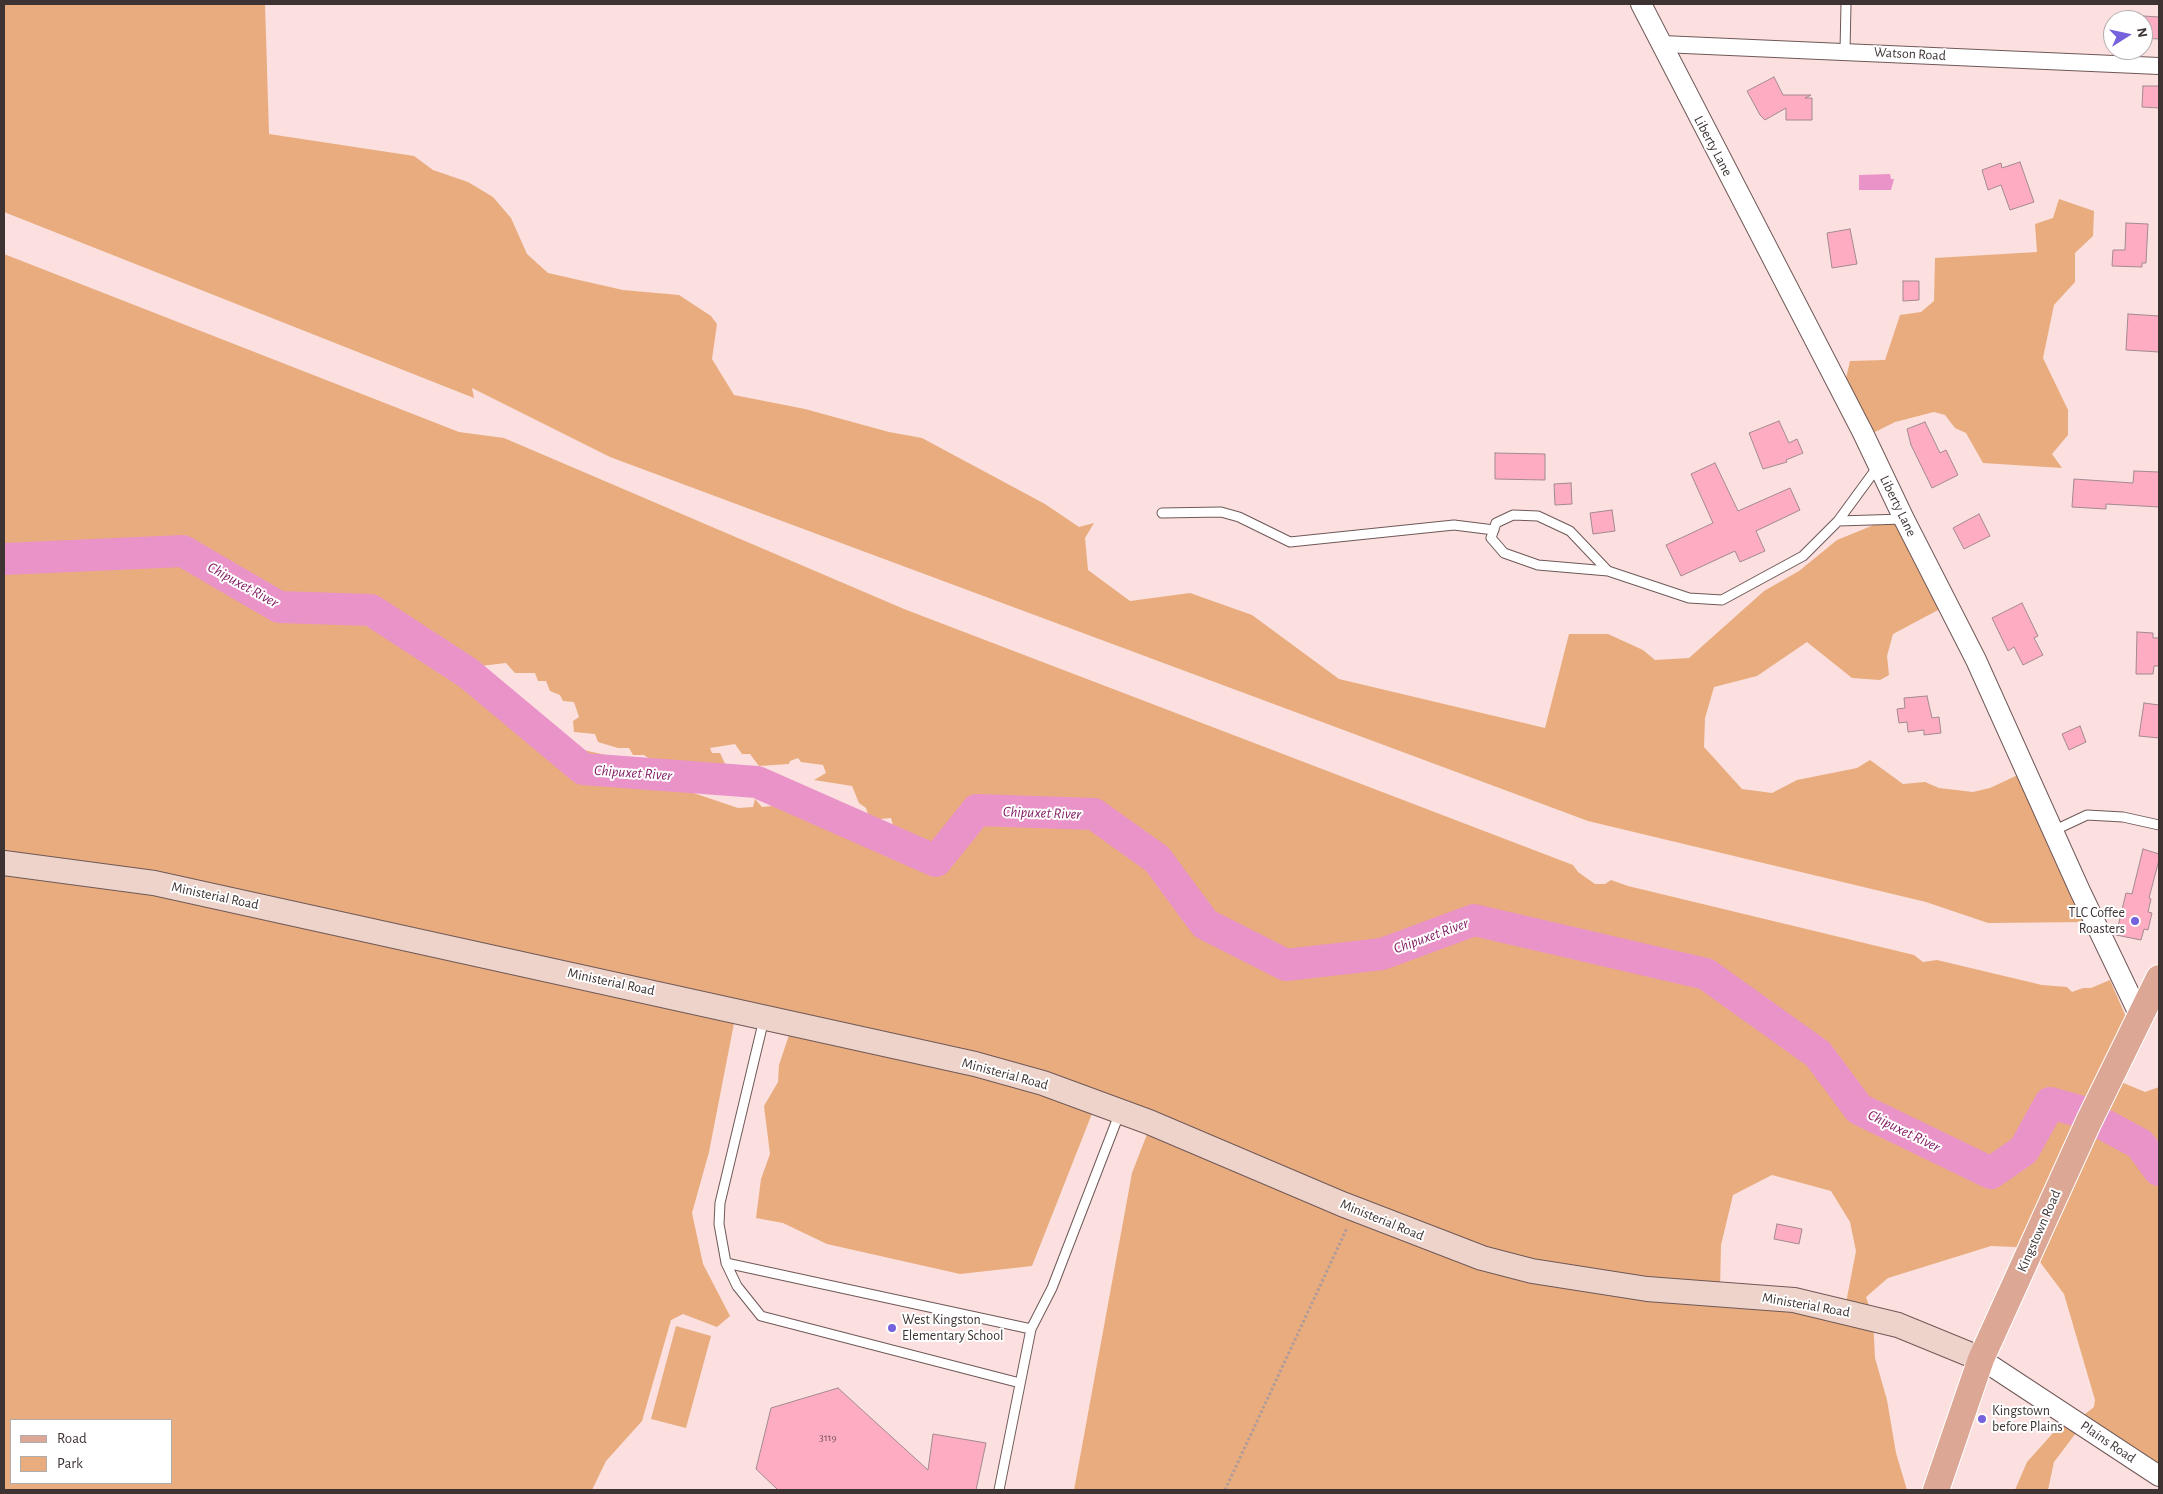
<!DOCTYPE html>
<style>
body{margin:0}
#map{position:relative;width:2163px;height:1494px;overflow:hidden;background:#fbe0df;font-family:"Alegreya Sans",sans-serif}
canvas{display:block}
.frame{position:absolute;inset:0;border:5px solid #3e3333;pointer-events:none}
.legend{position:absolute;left:10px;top:1419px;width:162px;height:65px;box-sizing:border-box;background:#fff;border:1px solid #b2adad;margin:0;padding:6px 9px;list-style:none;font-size:15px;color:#3e3333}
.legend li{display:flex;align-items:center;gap:10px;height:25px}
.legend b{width:25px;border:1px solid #b2adad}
.north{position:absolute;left:2103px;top:10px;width:50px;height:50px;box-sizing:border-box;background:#fff;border:1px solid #b2adad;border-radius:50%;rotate:80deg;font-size:14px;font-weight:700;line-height:20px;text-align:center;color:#3e3333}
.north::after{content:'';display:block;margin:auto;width:18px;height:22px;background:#7562dc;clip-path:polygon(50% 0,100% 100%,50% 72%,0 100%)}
</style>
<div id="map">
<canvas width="2163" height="1494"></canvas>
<div class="frame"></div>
<ul class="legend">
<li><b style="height:6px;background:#dda796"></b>Road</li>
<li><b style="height:14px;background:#e9ac7e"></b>Park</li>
</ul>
<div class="north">N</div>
</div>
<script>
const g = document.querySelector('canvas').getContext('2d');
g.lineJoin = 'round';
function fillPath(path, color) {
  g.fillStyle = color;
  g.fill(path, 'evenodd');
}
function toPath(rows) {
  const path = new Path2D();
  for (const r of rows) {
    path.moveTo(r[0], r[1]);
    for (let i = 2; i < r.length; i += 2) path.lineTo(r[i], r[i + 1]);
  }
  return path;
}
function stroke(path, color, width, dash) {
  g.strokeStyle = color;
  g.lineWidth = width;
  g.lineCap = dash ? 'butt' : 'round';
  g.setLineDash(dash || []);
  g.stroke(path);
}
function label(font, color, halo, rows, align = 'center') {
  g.font = font + ' "Alegreya Sans",sans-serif';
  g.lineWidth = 4;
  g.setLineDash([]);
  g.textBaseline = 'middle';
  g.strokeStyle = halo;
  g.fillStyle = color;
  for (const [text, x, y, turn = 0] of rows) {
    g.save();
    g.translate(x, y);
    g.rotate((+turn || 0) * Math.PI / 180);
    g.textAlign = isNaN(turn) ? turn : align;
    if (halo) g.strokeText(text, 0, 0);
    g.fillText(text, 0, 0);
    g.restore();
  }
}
fillPath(toPath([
 [4,4,265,4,269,134,414,156,433,170,468,182,493,197,511,218,527,254,548,273,623,290,679,295,711,316,717,324,712,359,734,395,805,409,889,432,922,438,1045,504,1079,527,1094,523,1085,538,1088,570,1130,601,1190,593,1252,615,1339,679,1545,728,1569,634,1608,634,1643,650,1655,660,1689,658,1764,591,1799,571,1837,540,1896,516,1940,609,1893,634,1887,656,1889,675,1880,680,1852,678,1807,642,1757,676,1714,687,1705,718,1704,747,1742,789,1772,793,1797,780,1857,768,1870,760,1903,784,1925,782,1939,788,1973,792,1990,788,2020,774,2089,922,1988,923,1926,902,1588,821,610,457,472,388,474,398,4,212],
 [2059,199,2094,211,2093,236,2075,253,2075,282,2054,305,2043,358,2068,410,2068,435,2052,454,2062,468,1983,463,1966,433,1955,428,1945,415,1934,412,1895,422,1861,439,1842,396,1850,361,1885,360,1900,315,1921,312,1934,301,1935,258,2037,252,2035,224,2053,218],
 [4,254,459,432,504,438,904,609,1573,865,1578,872,1595,884,1605,884,1611,880,1628,886,1914,955,1923,962,1937,960,2042,985,2067,987,2072,992,2083,988,2091,988,2110,980,2126,1017,2109,1077,2145,1092,2159,1087,2159,1475,2082,1425,2054,1462,2048,1490,2015,1490,2027,1462,2053,1433,2065,1424,2079,1419,2094,1407,2095,1400,2064,1294,2034,1254,2026,1253,2015,1247,1991,1246,1888,1278,1866,1297,1873,1318,1875,1358,1887,1400,1896,1453,1907,1490,1074,1490,1132,1173,1151,1124,1095,1106,1032,1266,960,1274,827,1244,783,1223,756,1218,761,1179,770,1154,764,1106,778,1082,779,1065,793,1023,736,1013,709,1152,692,1213,703,1264,730,1316,717,1327,683,1314,671,1320,642,1421,606,1461,592,1490,4,1490],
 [457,660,477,661,481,666,506,663,515,673,535,673,538,681,546,681,550,691,560,695,563,701,574,702,579,717,573,721,574,732,595,734,598,742,618,748,629,748,633,755,644,755,654,762,688,765,692,771,727,768,720,753,712,753,710,748,735,744,742,754,750,754,759,766,789,764,790,761,798,758,801,762,823,765,826,773,814,780,852,786,859,803,866,808,870,820,891,818,897,840,904,840,908,844,907,855,889,854,855,841,850,835,836,834,831,827,824,826,794,808,783,805,762,807,755,799,753,807,738,808,655,780,606,755,570,747,537,719,458,676,455,669],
 [1772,1175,1831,1191,1850,1222,1856,1251,1845,1308,1720,1291,1721,1245,1733,1195],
 [11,1420,171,1420,171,1483,11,1483],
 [676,1326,711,1336,686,1428,651,1419]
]), '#e9ac7e');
fillPath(toPath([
 [1890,174,1891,179,1894,179,1891,190,1859,190,1859,175]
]), '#ea93c9');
stroke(toPath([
 [4,559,183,551,279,607,371,610,468,673,583,769,757,782,936,861,977,810,1094,814,1157,859,1205,924,1286,965,1382,954,1474,920,1706,974,1818,1054,1859,1109,1991,1173,2024,1150,2050,1103,2079,1111],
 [2105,1125,2140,1144,2159,1170]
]), '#ea93c9', 32);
const building = toPath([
 [2143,16,2159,17,2159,39,2143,38,2143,16],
 [1774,77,1783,95,1811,95,1805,98,1812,98,1812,120,1786,120,1786,108,1765,120,1760,115,1747,91,1774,77],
 [2143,86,2159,86,2159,108,2142,107,2143,86],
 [2020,162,2034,202,2010,210,2001,185,1988,190,1982,170,2001,163,2002,168,2020,162],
 [2126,223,2148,224,2146,263,2142,263,2142,267,2112,266,2113,250,2125,250,2126,223],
 [1850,229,1857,264,1832,268,1827,233,1850,229],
 [1903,281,1919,281,1919,300,1903,301,1903,281],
 [2128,314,2159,316,2159,352,2126,350,2128,314],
 [1779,421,1789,443,1797,439,1803,453,1786,460,1787,462,1763,469,1749,433,1779,421],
 [1925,422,1940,453,1946,450,1958,475,1932,488,1911,445,1907,429,1925,422],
 [1495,453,1545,454,1545,480,1495,479,1495,453],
 [1715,463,1738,511,1790,488,1800,510,1756,531,1765,551,1740,562,1735,551,1681,576,1666,545,1713,523,1691,474,1715,463],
 [2134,471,2159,472,2159,507,2106,504,2106,509,2072,507,2074,479,2133,483,2134,471],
 [1571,483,1572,504,1555,505,1554,484,1571,483],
 [1612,510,1615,531,1593,534,1590,513,1612,510],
 [1979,514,1990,536,1964,549,1953,528,1979,514],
 [2022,603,2038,636,2034,638,2043,655,2023,665,2014,647,2008,651,1992,618,2022,603],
 [2137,632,2153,633,2153,638,2159,638,2159,666,2154,666,2153,674,2136,674,2137,632],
 [1927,696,1932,718,1939,717,1941,733,1924,735,1924,730,1908,732,1907,722,1899,723,1897,709,1905,708,1904,698,1927,696],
 [2144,703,2159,705,2159,738,2139,736,2144,703],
 [2080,726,2086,742,2069,750,2062,734,2080,726],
 [2143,849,2159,854,2159,860,2149,898,2151,899,2148,912,2152,913,2148,930,2144,929,2141,940,2116,935,2126,893,2132,894,2143,849],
 [1777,1224,1802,1229,1799,1244,1774,1239,1777,1224],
 [838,1388,928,1470,933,1434,986,1443,976,1490,778,1490,756,1469,771,1408,838,1388]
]);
fillPath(building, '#fdacc2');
stroke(building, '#a28a90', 1);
const service = toPath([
 [1845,51,1846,4],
 [1879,465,1838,521,1904,519],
 [1162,513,1221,512,1239,517,1290,542,1454,525,1494,530],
 [1608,571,1570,531,1538,516,1513,515,1496,523,1491,538,1504,553,1538,565,1608,571,1689,598,1722,600,1803,556,1838,521],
 [2053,831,2087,815,2123,817,2159,825],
 [764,1019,720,1203,719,1224,726,1263,737,1286,761,1316,1020,1383],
 [726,1263,1031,1329],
 [999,1490,1031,1329,1052,1288,1120,1112]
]);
const minor = toPath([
 [1662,44,2159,66]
]);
const tertiary = toPath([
 [1641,4,1863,433,1904,519,1976,660,2080,891,2140,1016],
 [1981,1359,2159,1476]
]);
const secondary = toPath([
 [4,863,154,883,975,1064,1043,1083,1149,1122,1342,1204,1482,1258,1532,1271,1647,1289,1794,1300,1898,1325,1981,1359]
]);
const primary = toPath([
 [1936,1490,1981,1359,2089,1121,2159,978]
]);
stroke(service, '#6f5857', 11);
stroke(minor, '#6f5857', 18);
stroke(tertiary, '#6f5857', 22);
stroke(secondary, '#6f5857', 26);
stroke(primary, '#fff', 28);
stroke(toPath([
 [1225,1490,1347,1228]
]), '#b09b9b', 3, [2.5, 2.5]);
stroke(service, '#fff', 9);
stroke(minor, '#fff', 16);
stroke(tertiary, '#fff', 20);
stroke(secondary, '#eed3ca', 24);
stroke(primary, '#dda796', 26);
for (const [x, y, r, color] of [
 [2135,921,5,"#7562dc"],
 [892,1328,5,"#7562dc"],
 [1982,1419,5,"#7562dc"]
]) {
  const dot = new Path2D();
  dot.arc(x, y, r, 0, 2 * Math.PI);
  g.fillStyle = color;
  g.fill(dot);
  stroke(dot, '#fff', 2);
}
label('11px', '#6e5157', null, [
 ["3119",828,1438]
]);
label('14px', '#3e3333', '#fff', [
 ["Watson Road",1910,54,3],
 ["Liberty Lane",1713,146,62],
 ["Liberty Lane",1898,506,64],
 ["Ministerial Road",215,896,12],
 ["Ministerial Road",611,982,12],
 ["Ministerial Road",1005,1074,15],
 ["Ministerial Road",1382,1220,22],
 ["Kingstown Road",2039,1231,-66],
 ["Ministerial Road",1806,1305,10],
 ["Plains Road",2108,1442,34]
]);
label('14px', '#3e3333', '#fff', [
 ["TLC Coffee",2125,913,"right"],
 ["Roasters",2125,929,"right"],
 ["West Kingston",902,1320],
 ["Elementary School",902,1336],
 ["Kingstown",1992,1411],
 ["before Plains",1992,1427]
], 'left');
label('italic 15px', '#862368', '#fff', [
 ["Chipuxet River",243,585,29],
 ["Chipuxet River",633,773,4],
 ["Chipuxet River",1042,813,2],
 ["Chipuxet River",1431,936,-20],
 ["Chipuxet River",1904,1131,26]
]);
</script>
